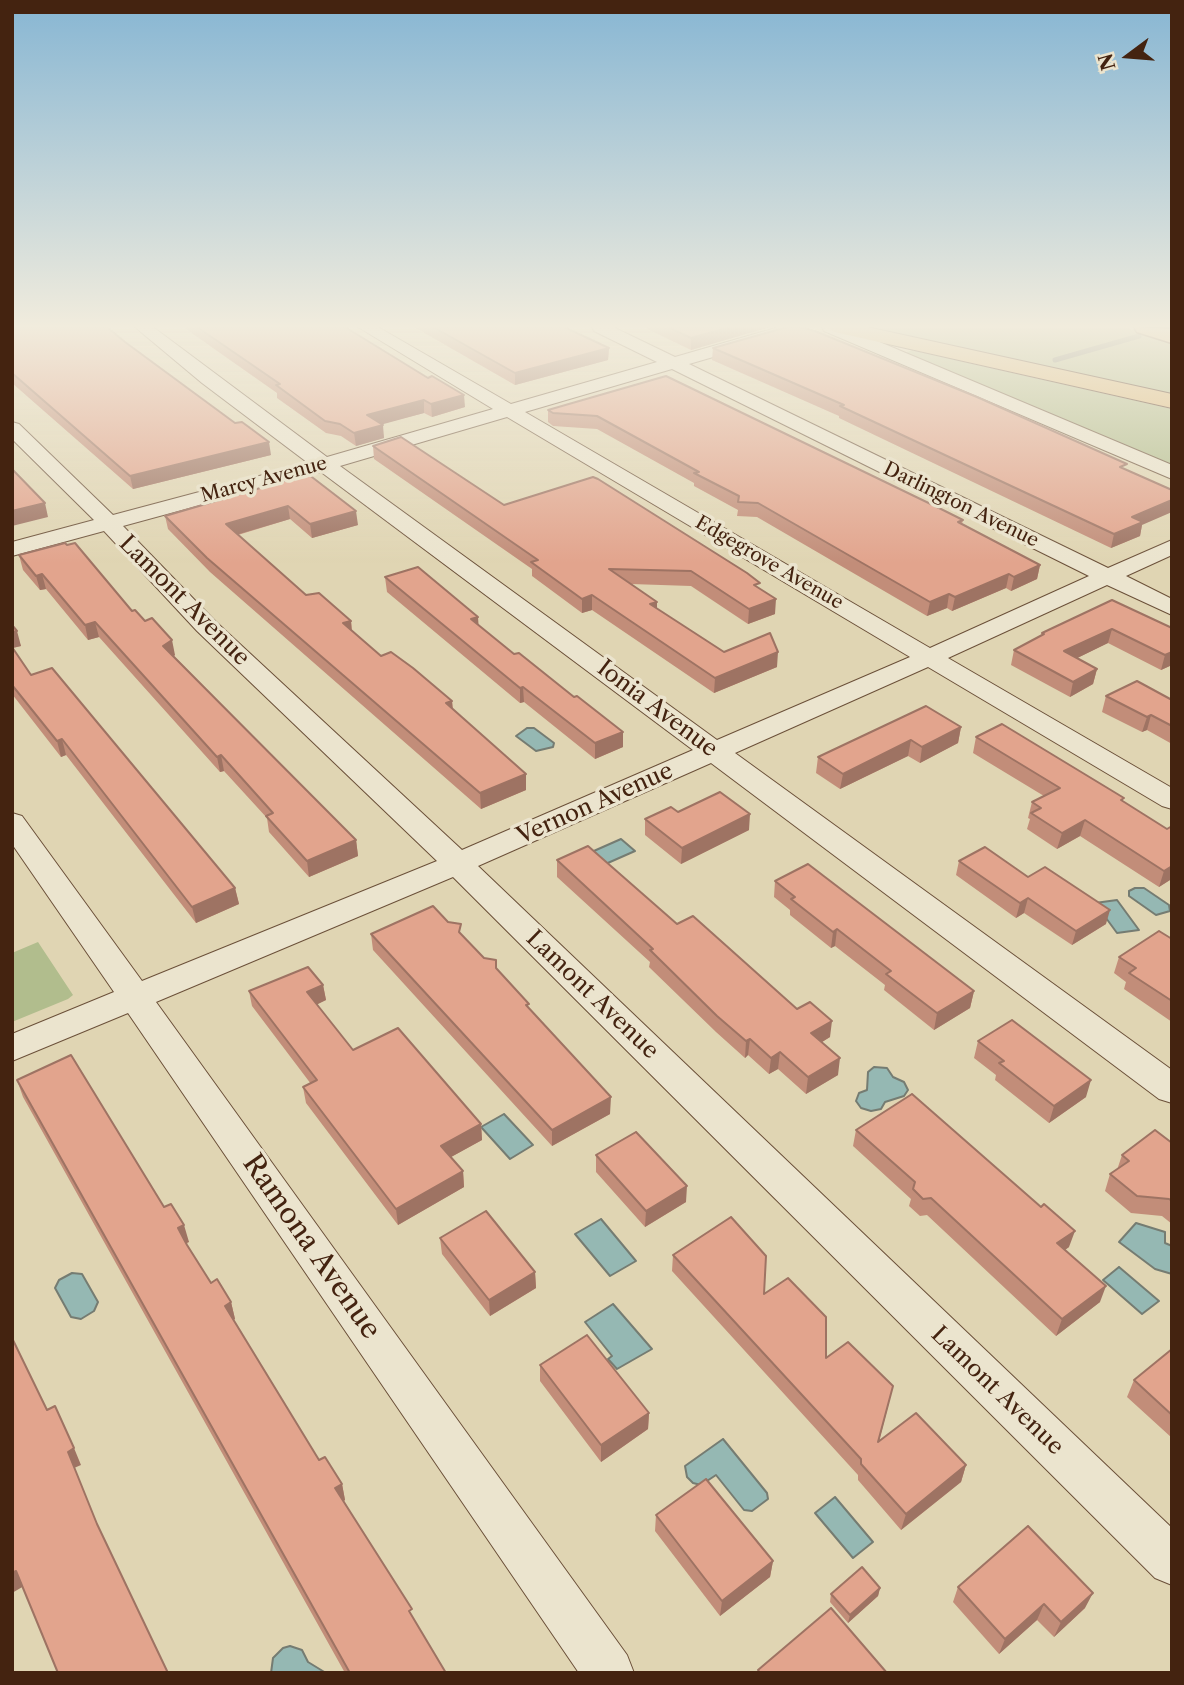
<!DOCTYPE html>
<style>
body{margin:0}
#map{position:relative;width:1184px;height:1685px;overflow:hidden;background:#e0d5b3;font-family:"Libre Caslon Text",serif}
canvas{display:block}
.frame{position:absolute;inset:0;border:14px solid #442310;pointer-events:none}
.north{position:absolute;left:1093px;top:21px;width:70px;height:70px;-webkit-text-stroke:5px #ebe4ce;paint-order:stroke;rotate:254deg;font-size:19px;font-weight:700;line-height:28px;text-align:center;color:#442310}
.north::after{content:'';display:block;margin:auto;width:24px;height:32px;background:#442310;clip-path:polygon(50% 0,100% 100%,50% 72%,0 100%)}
</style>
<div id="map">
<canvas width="1184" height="1685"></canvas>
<div class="frame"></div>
<div class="north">N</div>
</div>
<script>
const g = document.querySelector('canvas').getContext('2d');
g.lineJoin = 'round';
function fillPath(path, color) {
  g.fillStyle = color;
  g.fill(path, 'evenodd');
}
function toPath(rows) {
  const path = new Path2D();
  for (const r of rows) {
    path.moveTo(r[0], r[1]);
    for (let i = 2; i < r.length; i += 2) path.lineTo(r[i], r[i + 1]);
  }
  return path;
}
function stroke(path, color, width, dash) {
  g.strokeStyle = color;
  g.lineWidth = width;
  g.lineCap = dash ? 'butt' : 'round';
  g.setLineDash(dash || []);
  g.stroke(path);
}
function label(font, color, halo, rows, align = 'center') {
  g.font = font + ' "Libre Caslon Text",serif';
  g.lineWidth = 7;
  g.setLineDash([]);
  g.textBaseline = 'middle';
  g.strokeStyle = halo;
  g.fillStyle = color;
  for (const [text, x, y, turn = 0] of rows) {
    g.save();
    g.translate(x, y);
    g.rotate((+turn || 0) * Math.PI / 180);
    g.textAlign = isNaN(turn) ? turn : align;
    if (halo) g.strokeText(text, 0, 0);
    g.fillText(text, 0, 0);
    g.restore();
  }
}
fillPath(toPath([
 [861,327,1125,327,1172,343,1172,395],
 [912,350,1172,409,1172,466,903,354],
 [38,942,73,995,68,999,12,1022,12,953]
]), '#b1bd8d');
const water = toPath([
 [527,728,534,728,554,743,553,747,536,751,516,736,527,728],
 [621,839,635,851,601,866,587,854,621,839],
 [1135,888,1144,888,1169,905,1170,911,1156,915,1129,896,1129,891,1135,888],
 [1117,900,1139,930,1117,933,1095,903,1117,900],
 [874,1067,887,1068,893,1077,904,1082,908,1090,904,1096,885,1102,881,1109,871,1111,861,1108,856,1101,859,1093,867,1090,868,1072,874,1067],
 [504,1114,533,1145,510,1159,481,1127,504,1114],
 [601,1219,636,1261,610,1276,575,1234,601,1219],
 [1136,1223,1165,1232,1165,1243,1172,1246,1172,1274,1155,1269,1119,1242,1136,1223],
 [1119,1267,1159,1301,1142,1314,1103,1280,1119,1267],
 [72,1273,82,1274,98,1302,94,1311,81,1319,71,1317,55,1288,59,1280,72,1273],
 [613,1304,652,1349,617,1369,608,1359,612,1356,585,1322,613,1304],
 [723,1439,767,1493,768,1499,752,1511,744,1510,716,1475,701,1485,693,1483,687,1477,685,1466,723,1439],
 [835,1497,873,1542,853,1558,815,1513,835,1497],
 [290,1646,302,1650,308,1662,326,1673,271,1673,273,1658,283,1648,290,1646]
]);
fillPath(water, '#95b8b3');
stroke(water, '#757c72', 2);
stroke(toPath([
 [1055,360,1139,336]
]), '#757c72', 5);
const minor = toPath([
 [135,327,153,327,327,457,493,409,358,327,378,327,511,404,657,362,594,331,592,327,613,327,675,357,779,327,805,327,803,331,689,364,1108,568,1172,540,1172,555,1126,576,1172,599,1172,615,1107,585,948,658,1172,788,1172,809,1162,806,928,667,735,753,1172,1070,1172,1103,1159,1099,711,763,478,866,1172,1528,1172,1585,1155,1578,453,877,156,1002,627,1655,634,1673,579,1673,128,1013,12,1061,12,1034,114,992,12,844,12,813,22,816,142,981,437,861,197,631,104,531,12,556,12,542,94,520,12,439,12,422,19,424,113,515,308,463,202,383,135,327],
 [672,369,1089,576,930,648,525,412,672,369],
 [507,417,910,657,717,740,340,466,507,417],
 [321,472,693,750,462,850,215,621,123,526,321,472],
 [822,327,844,327,1172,465,1172,479,824,331,822,327]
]);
const major = toPath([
 [829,327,867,327,1172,394,1172,408,839,333,832,331,829,327]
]);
const highway = toPath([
 [1134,327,1172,329,1172,343,1137,332,1134,327]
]);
stroke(minor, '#6b5039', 2);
stroke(major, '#442310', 2);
stroke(highway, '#442310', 3);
fillPath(minor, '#ebe4ce');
fillPath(major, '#e0ba7a');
fillPath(highway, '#e0ba7a');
fillPath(toPath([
 [12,327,125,342,235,423,271,455,133,489,12,383],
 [183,327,345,327,465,407,432,417,424,413,381,424,384,438,356,446,341,436,326,433,277,398,277,393],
 [414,327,564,327,609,348,608,360,515,385],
 [643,327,770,327,691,350],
 [713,348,1142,525,1140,536,1111,548,839,418,839,416,712,360],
 [666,376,963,520,962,524,1040,565,1037,579,1011,591,1006,588,952,611,947,608,927,616,757,517,737,516,738,510,694,486,694,483,597,429,553,426,548,422,548,410],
 [373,446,504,505,759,588,775,614,748,624,691,586,631,584,657,602,657,609,724,652,777,667,714,693,592,610,582,613,532,576,532,569,374,459],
 [308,474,358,525,312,538,290,519,238,535,306,595,351,621,352,631,381,656,452,701,453,709,526,790,481,809,210,572,168,529,165,516],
 [19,555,132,611,175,655,174,656,356,840,358,856,309,877,269,832,267,818,224,771,220,772,99,637,88,640,46,589,40,590,23,570],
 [385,577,479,625,514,654,623,732,623,747,595,759,524,702,520,703,387,592],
 [1112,600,1172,628,1172,665,1161,670,1108,643,1077,658,1097,669,1093,684,1070,697,1011,665,1014,650,1041,636,1042,633],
 [12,625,21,646,13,648,31,675,235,888,239,904,196,923,66,755,61,757,12,694],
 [1106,696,1172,700,1172,744,1147,730,1142,732,1102,712],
 [961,727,958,743,920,763,908,756,840,789,816,773,818,757],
 [976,737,1123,802,1167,829,1172,826,1172,881,1170,880,1159,887,1080,836,1057,849,1027,829,1030,819,1028,818,1032,802,1044,796,973,753],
 [678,812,749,830,681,864,645,835,645,819],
 [557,860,677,924,830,1037,822,1042,838,1075,806,1094,778,1069,769,1074,748,1055,745,1058,716,1032,649,967,650,962,557,877],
 [959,861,1028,877,1106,924,1072,945,1024,913,1016,918,956,875],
 [775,881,974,991,970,1008,934,1030,884,990,885,985,835,946,831,948,790,915,790,910,774,897],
 [448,922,484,958,496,960,497,969,610,1114,552,1146,373,950,371,934],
 [1172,939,1172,1022,1124,989,1126,982,1114,973,1119,957],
 [323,985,326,1000,317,1004,353,1050,481,1124,482,1140,451,1157,463,1171,464,1187,398,1225,306,1103,303,1087,311,1084,252,1006,249,991],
 [978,1041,1086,1097,1049,1123,995,1080,996,1075,974,1058],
 [17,1080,164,1207,189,1242,186,1243,211,1283,231,1302,235,1319,233,1320,319,1460,342,1484,345,1500,344,1501,446,1673,345,1673,23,1097],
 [856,1130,1069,1247,1065,1250,1100,1302,1056,1336,927,1215,920,1216,909,1206,911,1199,853,1146],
 [1172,1143,1172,1224,1162,1216,1131,1213,1105,1191,1110,1174,1117,1170,1122,1155],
 [596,1155,686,1202,645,1227,596,1172],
 [440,1238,535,1272,536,1288,490,1316,442,1254],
 [673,1255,764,1294,826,1358,889,1403,879,1441,966,1465,961,1482,901,1530,858,1480,858,1475,672,1271],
 [1172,1349,1172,1438,1127,1397,1134,1380],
 [540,1365,649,1413,648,1429,601,1462,540,1381],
 [656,1515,773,1561,770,1577,720,1616,655,1531],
 [958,1587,1085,1608,1054,1637,1037,1620,999,1654,953,1602],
 [880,1588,878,1596,848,1623,830,1602,831,1594]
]), '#c28d79');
fillPath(toPath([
 [730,327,770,327,691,350,691,338],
 [609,348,608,360,515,385,515,373],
 [464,395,465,407,432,417,431,404],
 [424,400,424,413,369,428,367,415],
 [383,425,384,438,356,446,354,433],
 [269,442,271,455,133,489,130,476],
 [1172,500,1172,512,1142,525,1140,536,1111,548,1114,534,1132,517],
 [45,503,48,517,12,526,12,511],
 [288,506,290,519,229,537,226,524],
 [356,511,358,525,312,538,310,524],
 [1040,565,1037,579,1011,591,1014,577],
 [42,574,46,589,40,590,36,576],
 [1009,574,1006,588,952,611,955,597],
 [949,594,947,608,927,616,930,602],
 [592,595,592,610,582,613,582,599],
 [776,599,775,614,748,624,749,609],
 [657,602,657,616,650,604],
 [478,617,479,632,471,619],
 [351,621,352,635,343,623],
 [95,622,99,637,88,640,85,625],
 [1112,629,1108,643,1061,666,1064,651],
 [17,631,21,646,12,648,12,632],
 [172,640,175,655,167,661,163,646],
 [778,652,777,667,714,693,715,678],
 [1172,652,1172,665,1161,670,1165,655],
 [1097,669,1093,684,1070,697,1073,682],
 [523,687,524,702,520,703,520,688],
 [452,701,453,716,446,703],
 [1151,715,1147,730,1142,732,1147,717],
 [961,727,958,743,920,763,922,747],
 [623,732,623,747,595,759,595,743],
 [62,739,66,755,61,757,57,741],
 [911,740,908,756,840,789,843,774],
 [221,755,224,771,220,772,217,757],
 [526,774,526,790,481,809,480,793],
 [750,814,749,830,681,864,682,848],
 [1085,820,1080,836,1057,849,1062,833],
 [356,840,358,856,309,877,307,861],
 [1172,866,1172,876,1170,880,1159,887,1164,871],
 [235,888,239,904,196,923,192,907],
 [1028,898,1024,913,1016,918,1020,903],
 [1110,910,1106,924,1072,945,1076,931],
 [837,929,835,946,831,948,833,932],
 [323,985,326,1000,310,1008,307,992],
 [974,991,970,1008,934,1030,937,1013],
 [832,1021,830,1037,809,1050,811,1033],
 [750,1039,748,1055,745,1058,746,1041],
 [780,1052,778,1069,769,1074,771,1058],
 [840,1058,838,1075,806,1094,808,1077],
 [1091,1080,1086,1097,1049,1123,1054,1106],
 [611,1097,610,1114,552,1146,552,1130],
 [481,1124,482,1140,442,1162,441,1146],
 [463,1171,464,1187,398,1225,396,1209],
 [687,1186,686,1202,645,1227,646,1211],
 [184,1225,189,1242,182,1245,178,1228],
 [1075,1231,1069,1247,1052,1259,1057,1243],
 [535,1272,536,1288,490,1316,489,1300],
 [1106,1286,1100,1302,1056,1336,1062,1319],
 [231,1302,235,1319,229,1323,225,1306],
 [649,1413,648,1429,601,1462,601,1445],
 [74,1448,81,1465,74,1468,68,1452],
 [966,1465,961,1482,901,1530,906,1514],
 [342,1484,345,1500,339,1504,335,1488],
 [773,1561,770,1577,720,1616,722,1601],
 [16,1571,24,1586,12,1593,12,1573],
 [880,1588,878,1596,848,1623,850,1615],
 [1093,1593,1085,1608,1054,1637,1061,1622],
 [1044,1604,1037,1620,999,1654,1005,1639]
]), '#9e7363');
const building = toPath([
 [12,327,107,327,125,342,235,423,242,422,269,442,130,476,12,373,12,327],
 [197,327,345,327,428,378,432,376,464,395,431,404,424,400,367,415,383,425,354,433,340,424,325,421,276,385,280,384,197,327],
 [433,327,564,327,609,348,515,373,433,327],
 [668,327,730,327,691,338,668,327],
 [787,327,800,327,815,331,977,397,1127,464,1120,467,1172,490,1172,500,1132,517,1143,522,1114,534,840,406,844,405,713,348,787,327],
 [666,376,941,509,963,520,958,522,1040,565,1014,577,1009,574,955,597,949,594,930,602,758,503,738,502,739,496,694,473,699,472,597,416,553,413,548,410,666,376],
 [401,437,504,505,593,477,598,479,747,573,760,583,754,585,776,599,749,609,691,571,609,569,657,602,650,604,724,652,770,633,778,652,715,678,592,595,582,599,531,562,538,560,373,446,401,437],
 [12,469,45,503,12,511,12,469],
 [308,474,356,511,310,524,288,506,226,524,306,595,319,593,351,621,343,623,381,656,391,652,413,668,452,701,446,703,526,774,480,793,207,558,165,516,308,474],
 [65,543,67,545,75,543,132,611,135,610,145,621,152,618,172,640,163,646,356,840,307,861,266,816,273,813,221,755,217,757,95,622,85,625,42,574,36,576,19,555,65,543],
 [418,567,478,617,471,619,514,654,519,653,574,697,577,696,623,732,595,743,523,687,520,688,385,577,418,567],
 [1112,600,1172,628,1172,652,1165,655,1112,629,1064,651,1097,669,1073,682,1014,650,1044,634,1042,633,1112,600],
 [12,625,17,631,12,632,12,625],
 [12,647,31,675,52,668,235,888,192,907,62,739,57,741,12,685,12,647],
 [1137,681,1172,700,1172,726,1151,715,1147,717,1106,696,1137,681],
 [926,706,961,727,922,747,911,740,843,774,818,757,926,706],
 [1002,724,1124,798,1121,800,1167,829,1172,826,1172,866,1164,871,1085,820,1062,833,1031,813,1041,808,1032,802,1060,788,976,737,1002,724],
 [720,792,750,814,682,848,645,819,671,807,678,812,720,792],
 [588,846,677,924,693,916,797,1009,810,1002,832,1021,811,1033,840,1058,808,1077,780,1052,771,1058,750,1039,746,1041,717,1016,650,950,653,949,557,860,588,846],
 [985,847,1028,877,1045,867,1110,910,1076,931,1028,898,1020,903,959,861,985,847],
 [808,864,974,991,937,1013,886,974,891,971,837,929,833,932,791,899,795,897,775,881,808,864],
 [433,906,448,922,461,924,459,932,484,958,496,960,496,968,529,1004,526,1005,611,1097,552,1130,371,934,433,906],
 [1159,931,1172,939,1172,1001,1129,973,1136,968,1119,957,1159,931],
 [308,967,323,985,307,992,353,1050,398,1028,481,1124,441,1146,463,1171,396,1209,303,1087,317,1080,249,991,308,967],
 [1012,1020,1091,1080,1054,1106,999,1063,1004,1061,978,1041,1012,1020],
 [71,1055,164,1207,171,1204,184,1225,178,1228,187,1245,211,1283,217,1279,231,1302,225,1306,319,1460,325,1457,342,1484,335,1488,412,1609,409,1611,446,1673,350,1673,17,1080,71,1055],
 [912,1094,1041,1207,1044,1204,1075,1231,1057,1243,1106,1286,1062,1319,931,1198,923,1199,913,1189,915,1182,856,1130,912,1094],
 [1155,1130,1172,1143,1172,1201,1169,1199,1137,1196,1110,1174,1129,1161,1122,1155,1155,1130],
 [636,1132,687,1186,646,1211,596,1155,636,1132],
 [486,1211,535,1272,489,1300,440,1238,486,1211],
 [731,1217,766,1256,764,1294,788,1278,826,1317,826,1358,848,1342,893,1386,878,1442,916,1413,966,1465,906,1514,861,1464,861,1459,673,1255,731,1217],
 [587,1335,649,1413,601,1445,540,1365,587,1335],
 [12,1338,47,1410,55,1406,74,1448,68,1452,97,1524,168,1673,58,1673,16,1571,12,1573,12,1338],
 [1172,1349,1172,1415,1134,1380,1172,1349],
 [706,1479,773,1561,722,1601,656,1515,706,1479],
 [1028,1526,1093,1593,1061,1622,1044,1604,1005,1639,958,1587,1028,1526],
 [862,1567,880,1588,850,1615,831,1594,862,1567],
 [831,1608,887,1673,760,1673,758,1670,831,1608]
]);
fillPath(building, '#e2a48d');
stroke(building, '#9e7363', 2);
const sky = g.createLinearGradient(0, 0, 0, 563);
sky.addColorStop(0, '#87b6d3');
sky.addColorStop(0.58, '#f1ecdd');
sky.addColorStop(1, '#f1ecdd00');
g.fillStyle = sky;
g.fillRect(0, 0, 1184, 563);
label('19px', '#442310', '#ebe4ce', [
 ["Marcy Avenue",264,480,-15],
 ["Darlington Avenue",961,505,26],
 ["Edgegrove Avenue",769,563,30]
]);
label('23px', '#442310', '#ebe4ce', [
 ["Lamont Avenue",184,601,45],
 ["Ionia Avenue",657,709,37],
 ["Vernon Avenue",595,804,-24],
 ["Lamont Avenue",592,995,44],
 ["Lamont Avenue",997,1391,44]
]);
label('28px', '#442310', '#ebe4ce', [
 ["Ramona Avenue",311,1247,55]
]);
</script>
